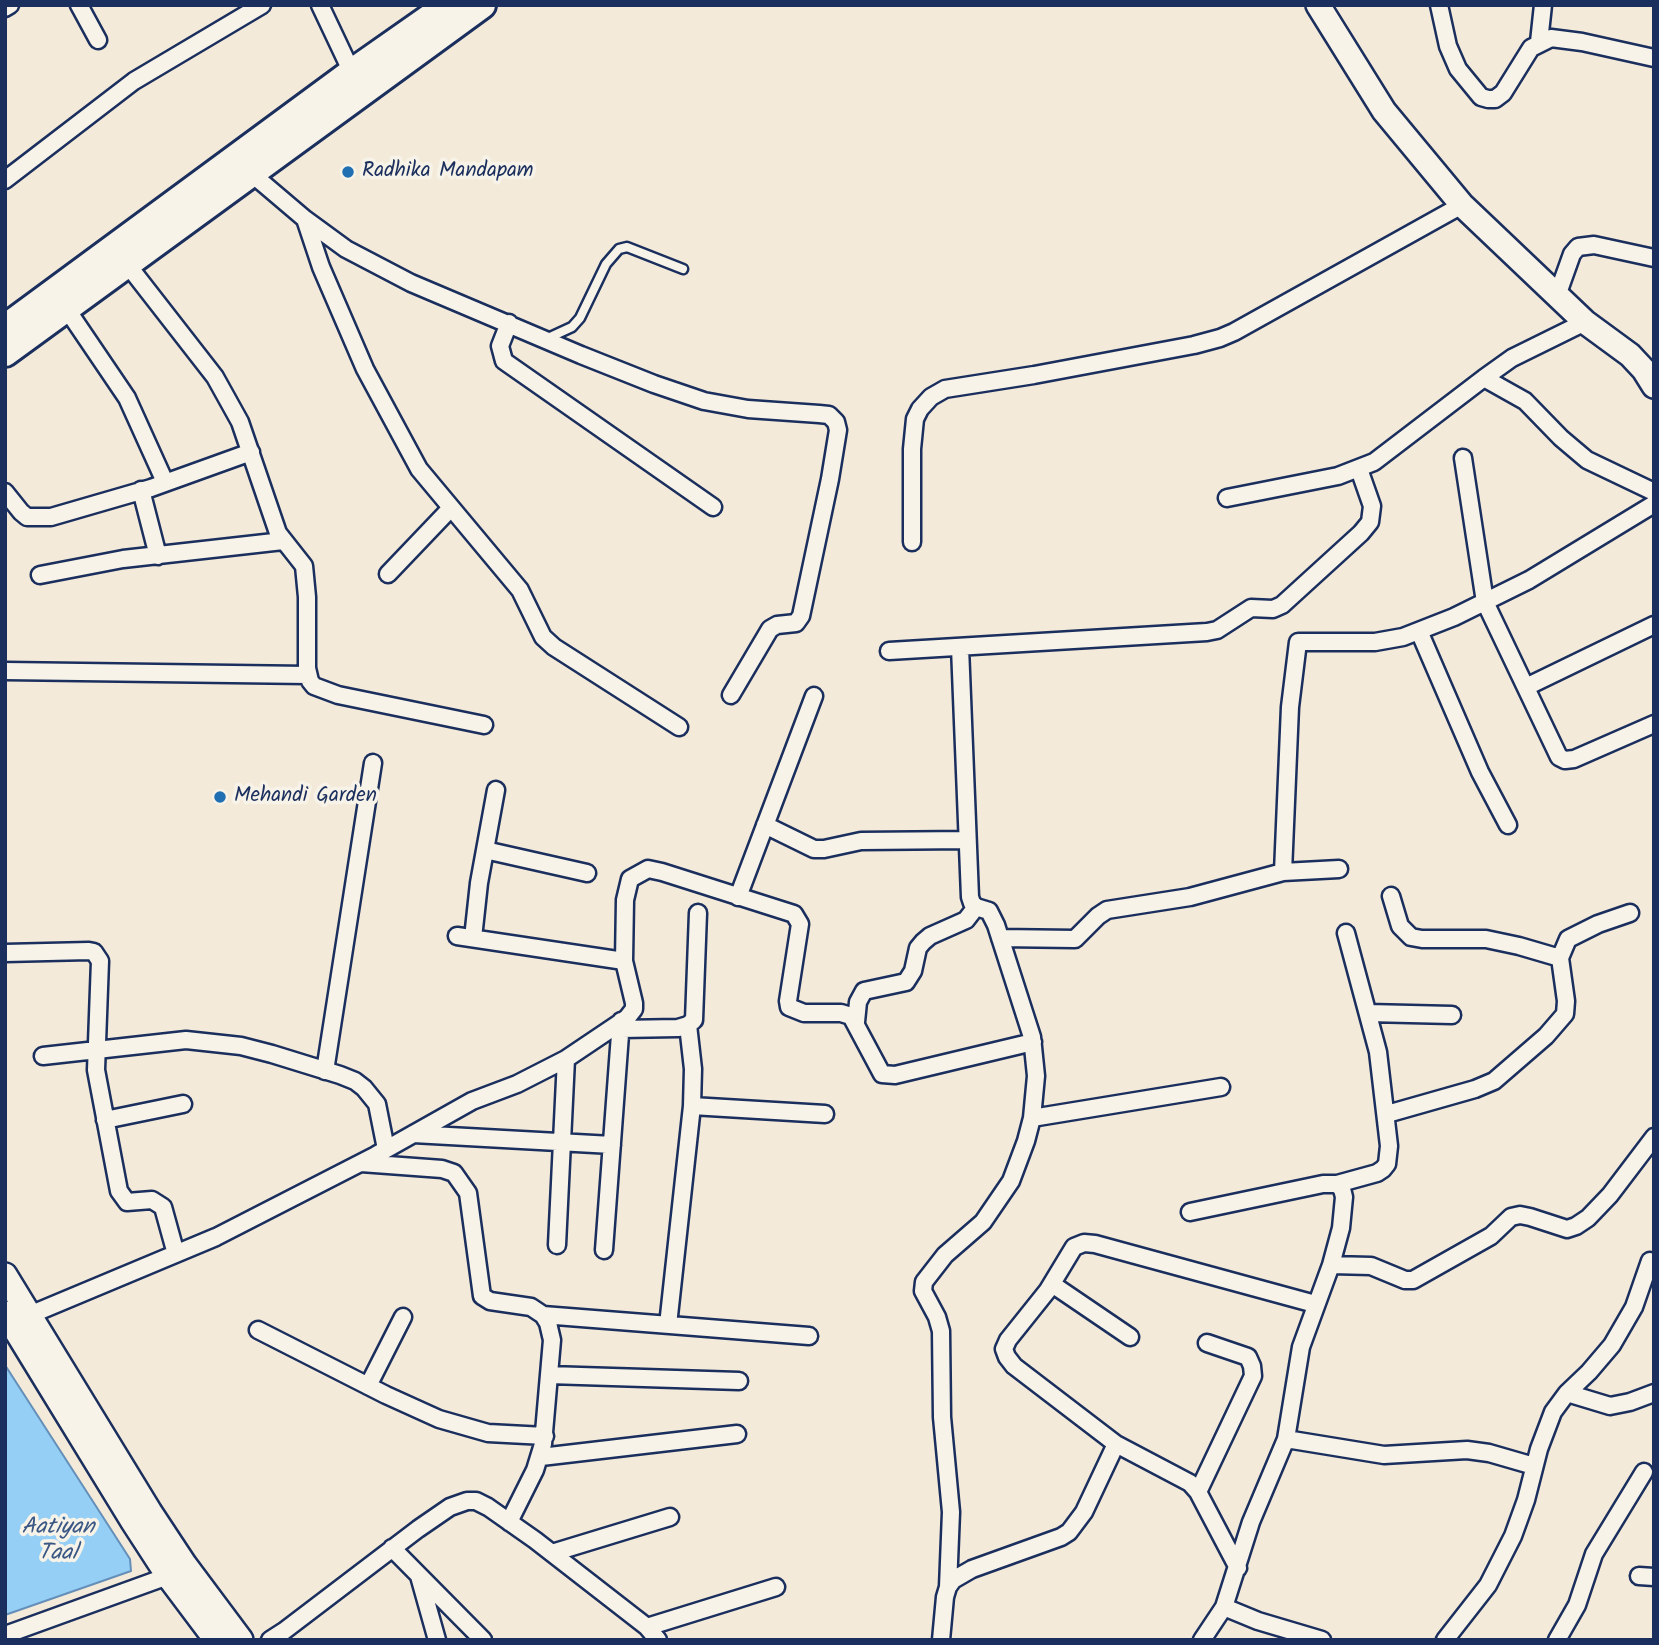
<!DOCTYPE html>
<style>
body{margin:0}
#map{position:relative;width:1659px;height:1645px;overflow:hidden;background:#f4ead9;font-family:Kalam,sans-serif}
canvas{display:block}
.frame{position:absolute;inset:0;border:7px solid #1b2f5e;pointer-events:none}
</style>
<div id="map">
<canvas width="1659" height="1645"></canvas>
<div class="frame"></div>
</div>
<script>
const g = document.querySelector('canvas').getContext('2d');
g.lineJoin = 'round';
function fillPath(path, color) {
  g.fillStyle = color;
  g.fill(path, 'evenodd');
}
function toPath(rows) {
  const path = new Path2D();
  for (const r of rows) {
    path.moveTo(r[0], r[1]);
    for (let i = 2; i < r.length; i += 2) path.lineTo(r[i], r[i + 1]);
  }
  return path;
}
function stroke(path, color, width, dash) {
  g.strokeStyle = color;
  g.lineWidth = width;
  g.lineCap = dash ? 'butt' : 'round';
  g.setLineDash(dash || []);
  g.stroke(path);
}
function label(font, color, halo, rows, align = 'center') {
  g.font = font + ' Kalam,sans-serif';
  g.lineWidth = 7;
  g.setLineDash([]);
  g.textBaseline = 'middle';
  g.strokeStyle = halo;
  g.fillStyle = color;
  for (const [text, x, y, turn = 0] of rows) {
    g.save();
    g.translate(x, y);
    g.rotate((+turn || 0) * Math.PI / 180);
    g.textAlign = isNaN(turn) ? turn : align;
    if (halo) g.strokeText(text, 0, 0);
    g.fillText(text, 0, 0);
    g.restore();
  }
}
const water = toPath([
 [5,1365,130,1559,131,1571,5,1615,5,1365]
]);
fillPath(water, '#95cff5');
stroke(water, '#648fb9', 2);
const lane = toPath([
 [546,339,572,327,580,318,606,264,619,249,627,247,683,269]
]);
const street = toPath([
 [79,5,98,40],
 [320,5,355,79],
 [1439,5,1448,46,1458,69,1481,97,1488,99,1495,99,1503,93,1531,48,1551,38,1582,42,1654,58],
 [5,8,10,5],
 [1539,42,1543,5],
 [252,174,305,219,346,249,411,283,581,355,654,384,704,401,748,409,819,414,829,415,836,422,838,430,830,479,801,616,796,623,777,625,770,629,731,695],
 [5,180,134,81,262,5],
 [305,219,321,267,365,369,419,469,520,590,543,637,554,647,679,727],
 [127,264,215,377,240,422,278,533,304,566,307,597,307,668,310,681,314,686,338,695,484,725],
 [1557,296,1572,254,1578,247,1594,245,1654,258],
 [66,308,127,398,165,482],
 [1585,322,1512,358,1484,378,1525,401,1561,438,1587,460,1654,492],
 [509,323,500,346,504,361,713,507],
 [1463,458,1485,602,1559,757,1565,760,1574,759,1654,724],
 [141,490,158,556],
 [5,492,21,512,27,517,51,517,151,488,251,452],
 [1227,498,1338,476,1374,462,1484,378],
 [912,542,912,449,915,419,920,409,931,397,945,389,1034,375,1194,345,1220,338,1234,332,1462,205],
 [388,574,450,509],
 [40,575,123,559,283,541],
 [1419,631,1480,772,1508,825],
 [889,651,1207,632,1217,630,1251,608,1273,609,1282,605,1361,533,1370,522,1372,506,1359,469],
 [5,671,308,675],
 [1526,687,1654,625],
 [765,825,814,849,824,849,861,841,967,840],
 [485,850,587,873],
 [1283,872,1290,707,1298,642,1375,642,1403,637,1454,617,1529,580,1654,504],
 [1391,896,1400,926,1411,937,1422,939,1486,939,1519,946,1560,958],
 [738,897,814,696],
 [457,936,624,961],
 [473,938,479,883,496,790],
 [1000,938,1075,939,1098,916,1107,910,1190,897,1283,872,1339,869],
 [5,953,89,951,94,952,100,961,96,1070,119,1191,127,1202,152,1200,163,1207,176,1254],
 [1368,1013,1452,1015],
 [856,1022,858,1002,864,991,906,982,913,971,918,948,923,942,930,936,966,920,976,907],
 [621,1029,678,1028,688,1025,694,1020,698,913],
 [43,1056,186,1040,241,1046,272,1054,340,1075,355,1081,364,1088,377,1104,386,1149],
 [325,1071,373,763],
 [692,1106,825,1114],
 [1387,1114,1475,1089,1494,1081,1546,1036,1565,1014,1566,1001,1560,958,1568,939,1598,924,1630,913],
 [1032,1118,1221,1087],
 [105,1120,183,1104],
 [413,1134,612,1145],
 [361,1163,442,1169,454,1173,468,1193,482,1296,490,1301,531,1307,543,1315,548,1323,552,1340,543,1444,535,1470,509,1522],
 [1337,1184,1377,1173,1383,1169,1387,1164,1389,1146,1378,1052,1346,933],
 [1190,1212,1323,1184,1337,1184,1342,1189,1344,1197,1341,1228,1331,1265,1301,1347,1286,1439,1251,1522,1224,1607,1202,1640],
 [557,1245,566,1059],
 [604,1250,621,1021],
 [1331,1265,1371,1266,1405,1280,1413,1280,1491,1236,1511,1217,1520,1215,1530,1217,1567,1229,1576,1226,1588,1218,1610,1195,1654,1137],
 [1052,1284,1130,1337],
 [543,1315,809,1336],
 [20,1319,216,1237,376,1155,472,1101,517,1084,566,1059,627,1018,634,1009,634,1003,624,961,625,900,630,879,648,869,662,872,794,914,800,924,788,1001,789,1007,804,1013,841,1013,851,1016,882,1074,895,1075,1033,1042],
 [668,1325,692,1106,693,1069,688,1025],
 [258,1330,386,1395,439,1419,488,1433,545,1436],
 [549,1375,739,1381],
 [368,1386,403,1317],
 [1567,1393,1610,1406,1630,1402,1654,1393],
 [1286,1439,1384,1455,1467,1450,1489,1453,1534,1466],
 [541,1457,737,1434],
 [1198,1492,1253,1376,1252,1366,1248,1357,1207,1343],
 [392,1548,483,1640],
 [552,1553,670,1517],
 [1238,1568,1198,1492,1190,1483,1116,1444,1014,1366,1007,1357,1004,1349,1008,1340,1048,1290,1074,1247,1084,1243,1095,1244,1315,1304],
 [419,1576,437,1640],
 [1639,1576,1654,1577],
 [948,1587,951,1512,942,1417,941,1331,937,1317,923,1291,924,1282,945,1255,983,1222,1011,1181,1026,1141,1032,1118,1036,1076,1032,1037,996,925,989,911,976,907,972,903,970,897,960,647],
 [1224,1607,1258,1621,1322,1640],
 [647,1627,776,1587],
 [5,1635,168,1576],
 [270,1640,284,1631,418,1529,450,1507,467,1501,476,1501,488,1507,535,1540,647,1627,658,1640],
 [941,1640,945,1597,948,1587,953,1580,972,1569,1061,1537,1069,1532,1084,1512,1116,1444],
 [1445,1640,1488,1585,1513,1536,1526,1500,1539,1449,1553,1412,1567,1393,1589,1372,1612,1345,1634,1307,1650,1261],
 [1557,1640,1577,1605,1594,1554,1644,1472]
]);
const secondary = toPath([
 [1318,5,1384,111,1462,205,1585,322,1630,355,1644,370,1654,386],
 [5,1275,150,1512,185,1565,241,1640],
 [5,1313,133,1522,168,1576,216,1640]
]);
const primary = toPath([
 [5,328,351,73,448,5],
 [5,353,482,5]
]);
stroke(lane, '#1b2f5e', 13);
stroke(street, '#1b2f5e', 21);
stroke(secondary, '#1b2f5e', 28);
stroke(primary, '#1b2f5e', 32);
stroke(lane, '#f7f3e8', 8);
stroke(street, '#f7f3e8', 16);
stroke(secondary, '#f7f3e8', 23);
stroke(primary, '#f7f3e8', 26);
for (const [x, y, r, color] of [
 [348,172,7,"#1f6fb2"],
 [220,797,7,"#1f6fb2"]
]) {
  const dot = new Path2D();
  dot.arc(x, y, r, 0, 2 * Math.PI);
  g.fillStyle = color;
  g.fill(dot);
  stroke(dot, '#f7f3e8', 2.5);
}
label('21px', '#1b2f5e', '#f7f3e8', [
 ["Radhika Mandapam",362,172],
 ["Mehandi Garden",234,797]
], 'left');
label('italic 23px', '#3a5784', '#f7f3e8', [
 ["Aatiyan",58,1529],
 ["Taal",58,1555]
]);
</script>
